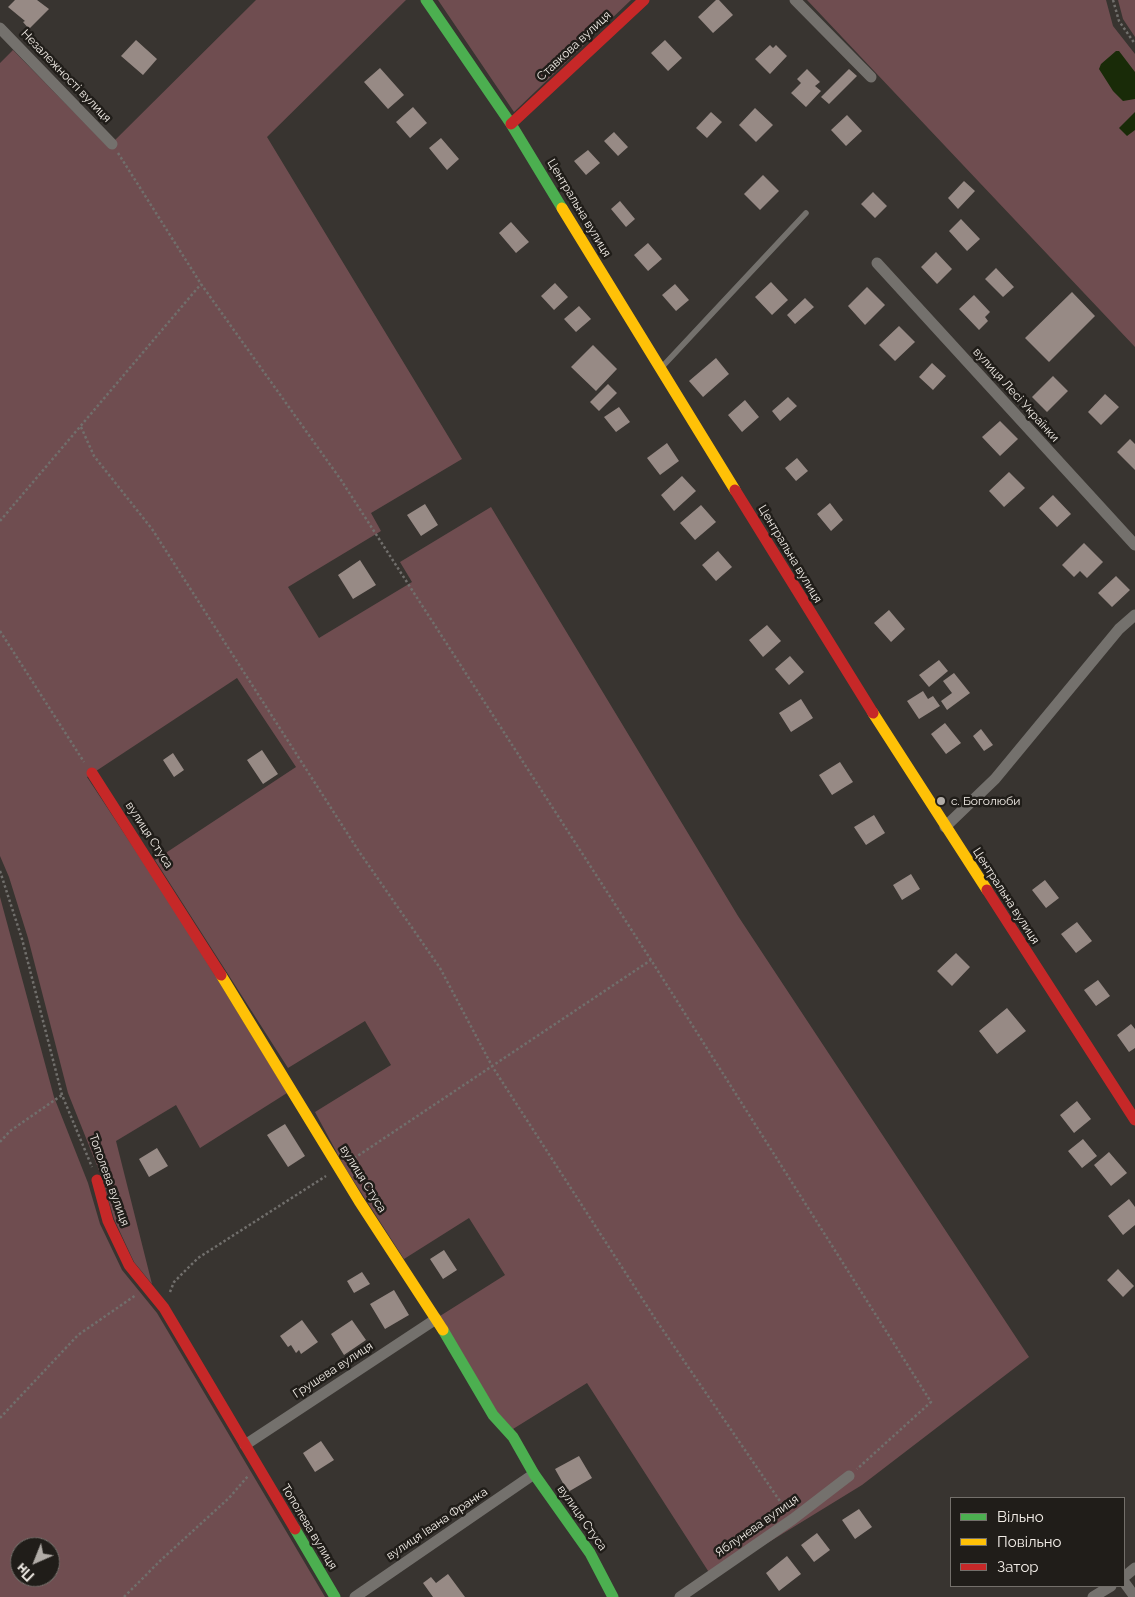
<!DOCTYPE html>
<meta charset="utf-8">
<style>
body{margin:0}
#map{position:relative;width:1135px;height:1597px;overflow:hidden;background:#383430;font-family:Raleway,sans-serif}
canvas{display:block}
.legend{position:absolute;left:950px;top:1497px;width:175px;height:90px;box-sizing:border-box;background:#201d19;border:1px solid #74706b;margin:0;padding:6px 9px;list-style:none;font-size:15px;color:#f2ede7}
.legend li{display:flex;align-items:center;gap:10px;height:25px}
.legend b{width:25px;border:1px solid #74706b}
.north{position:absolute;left:10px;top:1537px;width:50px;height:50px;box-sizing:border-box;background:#201d19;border:1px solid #74706b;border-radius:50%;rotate:224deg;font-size:14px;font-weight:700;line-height:20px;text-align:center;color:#f2ede7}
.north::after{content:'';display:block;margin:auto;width:18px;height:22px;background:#b1aca7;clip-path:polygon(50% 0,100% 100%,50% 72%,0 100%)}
</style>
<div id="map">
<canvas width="1135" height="1597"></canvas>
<ul class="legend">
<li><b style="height:6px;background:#4caf50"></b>Вільно</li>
<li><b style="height:6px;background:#ffc107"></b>Повільно</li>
<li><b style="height:6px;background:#c62828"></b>Затор</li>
</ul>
<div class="north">Пн</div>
</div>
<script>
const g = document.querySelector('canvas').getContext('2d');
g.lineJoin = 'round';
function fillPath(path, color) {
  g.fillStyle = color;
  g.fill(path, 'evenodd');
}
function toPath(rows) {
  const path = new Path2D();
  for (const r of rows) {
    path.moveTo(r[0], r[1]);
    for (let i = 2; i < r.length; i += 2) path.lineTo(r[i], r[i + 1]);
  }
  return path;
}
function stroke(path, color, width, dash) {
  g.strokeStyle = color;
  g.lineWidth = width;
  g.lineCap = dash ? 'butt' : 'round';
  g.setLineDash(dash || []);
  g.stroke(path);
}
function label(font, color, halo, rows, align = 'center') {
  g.font = font + ' Raleway,sans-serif';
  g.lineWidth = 5;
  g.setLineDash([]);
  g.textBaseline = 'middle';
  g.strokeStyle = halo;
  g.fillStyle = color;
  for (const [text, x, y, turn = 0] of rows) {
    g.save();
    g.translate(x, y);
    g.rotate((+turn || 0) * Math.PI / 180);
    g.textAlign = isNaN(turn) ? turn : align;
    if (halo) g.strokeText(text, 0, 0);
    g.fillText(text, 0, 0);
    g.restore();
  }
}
fillPath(toPath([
 [256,0,406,0,267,137,462,459,371,513,381,531,288,587,319,638,412,582,400,562,491,507,738,916,1029,1357,862,1485,712,1577,587,1383,513,1429,497,1412,440,1316,505,1275,469,1218,404,1259,344,1166,315,1112,391,1065,365,1021,288,1068,155,860,296,767,237,678,87,777,178,915,287,1093,200,1148,176,1105,116,1141,152,1284,134,1262,114,1219,102,1178,68,1093,28,938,9,877,0,856,0,63,13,50,108,147],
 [438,0,631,0,514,112],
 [807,0,1106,0,1113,26,1135,54,1135,347],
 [1118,0,1135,0,1135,37,1123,19],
 [0,897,54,1097,88,1183,100,1224,122,1270,157,1313,325,1597,0,1597],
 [20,1547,50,1547,50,1577,20,1577]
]), '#6f4d50');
fillPath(toPath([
 [1116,51,1119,51,1135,72,1135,99,1123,101,1113,91,1099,69,1101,64],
 [1135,112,1135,130,1127,136,1119,128]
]), '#192b08');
fillPath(toPath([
 [15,0,37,0,49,9,29,29,23,22,25,21,8,7],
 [716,0,719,0,733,15,713,33,698,17],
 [136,40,157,59,143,75,121,56],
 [665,40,682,58,668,71,651,53],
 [770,45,773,48,776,45,787,56,770,74,755,59],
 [380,68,404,95,388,109,364,82],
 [807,69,820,82,815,86,821,91,806,107,791,93,801,83,797,79],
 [849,69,857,76,829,104,821,97],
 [413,107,427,123,410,138,396,122],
 [755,108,773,125,756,142,739,125],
 [711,112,722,122,707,138,696,128],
 [847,115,862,131,846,146,831,130],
 [614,132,628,147,618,156,604,141],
 [441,138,459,159,447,170,429,148],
 [588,150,600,163,586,175,574,161],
 [763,175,779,191,760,210,744,194],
 [964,181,975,191,958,209,948,198],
 [873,192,887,206,875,218,861,204],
 [620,201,635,219,626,227,611,209],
 [961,219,980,239,967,251,949,231],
 [511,222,529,242,516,253,499,233],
 [648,243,662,259,648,271,634,255],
 [936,252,952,269,937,284,921,267],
 [996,268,1014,287,1003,297,985,279],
 [771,282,788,300,772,315,755,297],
 [555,283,568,297,554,310,541,296],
 [675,284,689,300,676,311,662,295],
 [867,287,885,305,865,325,848,306],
 [1072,292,1095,316,1049,362,1025,338],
 [974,295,990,312,985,317,988,321,979,330,959,309],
 [805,298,814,307,795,324,787,315],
 [579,306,591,319,576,332,564,319],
 [899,326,915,342,895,361,879,345],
 [593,345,617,369,596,391,571,367],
 [716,358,729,374,703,397,689,381],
 [932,363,946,376,933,390,919,377],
 [1053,376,1068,391,1047,412,1032,397],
 [608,384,617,393,599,411,590,402],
 [1105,394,1119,407,1101,425,1088,412],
 [788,397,797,406,780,421,772,411],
 [745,400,759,417,742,432,728,415],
 [619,407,630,422,616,432,604,417],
 [1000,421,1018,439,1000,456,982,437],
 [1130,439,1135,444,1135,470,1117,452],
 [667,443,679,461,660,475,647,458],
 [797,458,808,471,796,481,785,468],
 [1009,472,1025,488,1004,507,989,491],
 [682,476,696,491,674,511,661,495],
 [1053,495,1071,514,1057,527,1039,508],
 [830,503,843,520,831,531,817,514],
 [425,504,438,525,421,536,407,515],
 [701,505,716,522,695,540,680,523],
 [1084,543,1103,562,1087,578,1080,571,1074,577,1062,565],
 [718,551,732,567,716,581,702,565],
 [360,560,376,585,353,599,338,575],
 [1116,576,1130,590,1112,607,1098,593],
 [889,610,905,629,891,642,874,623],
 [767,625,781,641,763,657,749,640],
 [790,656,804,672,789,685,775,669],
 [939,660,948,671,929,687,919,675],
 [954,673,970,693,947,710,941,701,952,693,943,681],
 [923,691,928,699,933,696,940,706,919,719,907,701],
 [801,699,813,718,791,732,779,713],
 [945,723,961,743,946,754,931,734],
 [981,729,993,745,984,751,973,736],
 [262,750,278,774,263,784,247,760],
 [173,753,184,770,174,777,163,760],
 [840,762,853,782,832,795,819,775],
 [874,815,885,833,866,845,854,827],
 [911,874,920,889,902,900,893,885],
 [1045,880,1059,898,1046,908,1032,890],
 [1077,922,1092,941,1076,953,1061,934],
 [956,953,970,967,952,986,937,971],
 [1098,980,1110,996,1096,1006,1084,990],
 [1007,1008,1026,1031,997,1054,979,1031],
 [1131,1024,1135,1029,1135,1048,1129,1052,1117,1035],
 [1077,1101,1091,1119,1074,1133,1060,1115],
 [285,1124,305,1156,288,1167,267,1135],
 [1083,1139,1097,1156,1082,1168,1068,1151],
 [157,1148,168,1166,149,1177,139,1159],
 [1109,1152,1127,1173,1111,1186,1094,1165],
 [1129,1199,1135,1207,1135,1225,1123,1235,1108,1216],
 [444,1250,457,1270,443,1279,430,1259],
 [1118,1269,1134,1286,1123,1297,1107,1280],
 [362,1272,370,1284,354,1293,347,1281],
 [394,1290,409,1315,385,1329,370,1304],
 [302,1320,318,1342,301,1354,299,1350,296,1353,291,1345,288,1347,280,1336],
 [352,1320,366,1340,344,1355,331,1334],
 [321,1441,334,1460,315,1472,303,1453],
 [579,1456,592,1478,568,1492,555,1469],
 [859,1509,872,1527,855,1539,842,1520],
 [817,1533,830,1550,814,1562,801,1545],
 [787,1556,801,1574,779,1591,766,1573],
 [448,1574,465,1597,433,1597,423,1583,431,1577,436,1583]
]), '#978a85');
stroke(toPath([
 [1113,0,1119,21,1135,44],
 [118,153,201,284,341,480,651,960,931,1402,857,1469],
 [81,427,94,456,152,529,358,850,440,968,492,1066,656,1320,786,1510],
 [0,521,201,284],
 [0,631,84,762],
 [0,871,22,939,62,1095,92,1167],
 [0,1142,10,1131,62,1095],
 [350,1161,651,960],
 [170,1292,174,1282,198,1258,326,1176],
 [0,1418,78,1335,136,1295],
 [124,1597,161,1560,229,1498,248,1476]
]), '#716f6c', 2.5, [2.5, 2.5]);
stroke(toPath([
 [662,367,806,213]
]), '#74716d', 5.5);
stroke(toPath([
 [795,0,871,77],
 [0,28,112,144],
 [877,263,1135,545],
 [945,827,995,779,1119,629,1135,615],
 [245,1445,436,1319],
 [1124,1577,1135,1568],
 [1124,1582,1135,1597],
 [355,1597,534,1474],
 [680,1597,793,1519,849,1476],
 [1093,1597,1111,1586]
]), '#74716d', 11);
stroke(toPath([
 [426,0,511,124,562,208],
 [443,1330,493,1415,513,1437,534,1474,590,1553,613,1597],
 [295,1529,335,1597]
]), '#4caf50', 11);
stroke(toPath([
 [562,208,735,490],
 [873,713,987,890],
 [221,975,359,1201,443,1330]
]), '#ffc107', 11);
stroke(toPath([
 [511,124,644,0],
 [735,490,873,713],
 [92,773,221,975],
 [987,890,1135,1120],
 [97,1180,108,1221,129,1265,164,1308,295,1529]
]), '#c62828', 11);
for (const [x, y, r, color] of [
 [941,801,5,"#b1aca7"]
]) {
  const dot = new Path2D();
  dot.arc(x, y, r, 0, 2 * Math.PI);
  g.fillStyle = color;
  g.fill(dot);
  stroke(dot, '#201d19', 2);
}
label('12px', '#f2ede7', '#201d19', [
 ["Ставкова вулиця",574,46,-43],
 ["Незалежності вулиця",66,76,46],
 ["Центральна вулиця",579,208,59],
 ["вулиця Лесі Українки",1016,395,48],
 ["Центральна вулиця",790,554,59],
 ["вулиця Стуса",149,835,57],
 ["Центральна вулиця",1006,896,57],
 ["вулиця Стуса",363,1179,58],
 ["Тополева вулиця",109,1180,70],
 ["Грушева вулиця",333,1370,-33],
 ["вулиця Стуса",582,1518,55],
 ["вулиця Івана Франка",437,1524,-34],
 ["Яблунева вулиця",757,1526,-35],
 ["Тополева вулиця",309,1527,59]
]);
label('12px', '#f2ede7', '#201d19', [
 ["с. Боголюби",951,801]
], 'left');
</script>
